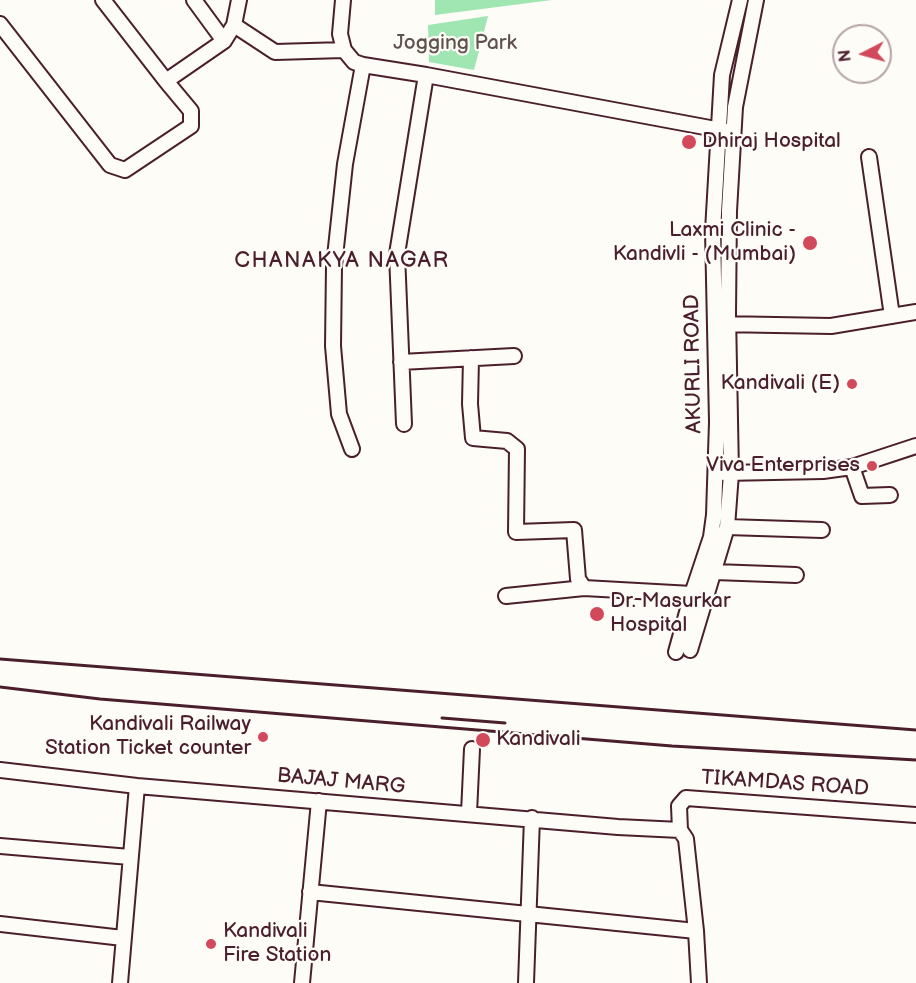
<!DOCTYPE html>
<style>
body{margin:0}
#map{position:relative;width:916px;height:983px;overflow:hidden;background:#fdfcf7;font-family:"Balsamiq Sans",sans-serif}
canvas{display:block}
.north{position:absolute;left:832px;top:24px;width:60px;height:60px;box-sizing:border-box;background:#fdfcf7;border:2px solid #b5a4a5;border-radius:50%;rotate:264deg;font-size:16px;font-weight:700;line-height:24px;text-align:center;color:#4a1f2b}
.north::after{content:'';display:block;margin:auto;width:21px;height:27px;background:#d1495b;clip-path:polygon(50% 0,100% 100%,50% 72%,0 100%)}
</style>
<div id="map">
<canvas width="916" height="983"></canvas>
<div class="north">N</div>
</div>
<script>
const g = document.querySelector('canvas').getContext('2d');
g.lineJoin = 'round';
function fillPath(path, color) {
  g.fillStyle = color;
  g.fill(path, 'evenodd');
}
function toPath(rows) {
  const path = new Path2D();
  for (const r of rows) {
    path.moveTo(r[0], r[1]);
    for (let i = 2; i < r.length; i += 2) path.lineTo(r[i], r[i + 1]);
  }
  return path;
}
function stroke(path, color, width, dash) {
  g.strokeStyle = color;
  g.lineWidth = width;
  g.lineCap = dash ? 'butt' : 'round';
  g.setLineDash(dash || []);
  g.stroke(path);
}
function label(font, color, halo, rows, align = 'center') {
  g.font = font + ' "Balsamiq Sans",sans-serif';
  g.lineWidth = 4.5;
  g.setLineDash([]);
  g.textBaseline = 'middle';
  g.strokeStyle = halo;
  g.fillStyle = color;
  for (const [text, x, y, turn = 0] of rows) {
    g.save();
    g.translate(x, y);
    g.rotate((+turn || 0) * Math.PI / 180);
    g.textAlign = isNaN(turn) ? turn : align;
    if (halo) g.strokeText(text, 0, 0);
    g.fillText(text, 0, 0);
    g.restore();
  }
}
fillPath(toPath([
 [435,0,552,0,435,15],
 [488,16,474,70,429,62,428,25]
]), '#9fe6b3');
const minor = toPath([
 [103,0,166,81],
 [194,0,224,41],
 [343,0,340,34,344,50,354,62,363,65,426,75,726,131],
 [0,24,110,165,125,170,191,126,191,111,166,81,224,41,234,25,239,0],
 [234,25,275,52,344,50],
 [869,157,892,316],
 [720,324,831,326,916,312],
 [471,358,470,404,473,438,507,441,517,449,516,532,574,530,578,579,584,588,692,594],
 [401,362,514,356],
 [404,424,397,254,426,75],
 [352,449,339,414,333,346,334,266,345,164,363,65],
 [852,467,862,496,890,495],
 [724,473,823,471,852,467,916,446],
 [727,527,822,530],
 [715,572,796,575],
 [506,596,584,588],
 [690,650,727,527,731,473,728,314,729,211,735,107,756,0],
 [676,652,692,594,711,537,714,515,717,422,713,231,722,75,740,0],
 [0,770,137,786,618,827,680,830],
 [469,813,472,749],
 [680,830,679,806,686,798,916,815],
 [680,830,686,839,696,931,699,983],
 [0,846,130,857],
 [310,892,696,931],
 [0,924,123,938],
 [120,983,137,786],
 [302,983,319,801],
 [526,983,532,818]
]);
stroke(minor, '#4a1f2b', 18);
stroke(minor, '#fdfcf7', 14);
stroke(toPath([
 [0,659,916,730],
 [0,687,100,699,672,746,916,760],
 [442,718,505,723]
]), '#4a1f2b', 3);
for (const [x, y, r, color] of [
 [689,142,8,"#d1495b"],
 [810,243,8,"#d1495b"],
 [852,384,6,"#d1495b"],
 [872,466,6,"#d1495b"],
 [597,614,8,"#d1495b"],
 [263,737,6,"#d1495b"],
 [483,740,8,"#d1495b"],
 [211,944,6,"#d1495b"]
]) {
  const dot = new Path2D();
  dot.arc(x, y, r, 0, 2 * Math.PI);
  g.fillStyle = color;
  g.fill(dot);
  stroke(dot, '#fdfcf7', 2);
}
label('21px', '#5f514d', '#fdfcf7', [
 ["Jogging Park",455,44]
]);
label('21px', '#4a1f2b', '#fdfcf7', [
 ["Dhiraj Hospital",702,142],
 ["Laxmi Clinic -",796,231,"right"],
 ["Kandivli - (Mumbai)",796,255,"right"],
 ["Kandivali (E)",840,384,"right"],
 ["Viva Enterprises",860,466,"right"],
 ["Dr. Masurkar",610,602],
 ["Hospital",610,626],
 ["Kandivali Railway",251,725,"right"],
 ["Station Ticket counter",251,749,"right"],
 ["Kandivali",496,740],
 ["Kandivali",223,932],
 ["Fire Station",223,956]
], 'left');
label('21px', '#4a1f2b', '#fdfcf7', [
 ["AKURLI ROAD",694,364,-91],
 ["BAJAJ MARG",341,782,5],
 ["TIKAMDAS ROAD",785,784,4]
]);
g.letterSpacing = '1.5px';
label('22px', '#4a1f2b', '#fdfcf7', [
 ["CHANAKYA NAGAR",342,261]
]);
g.letterSpacing = '0px';
</script>
